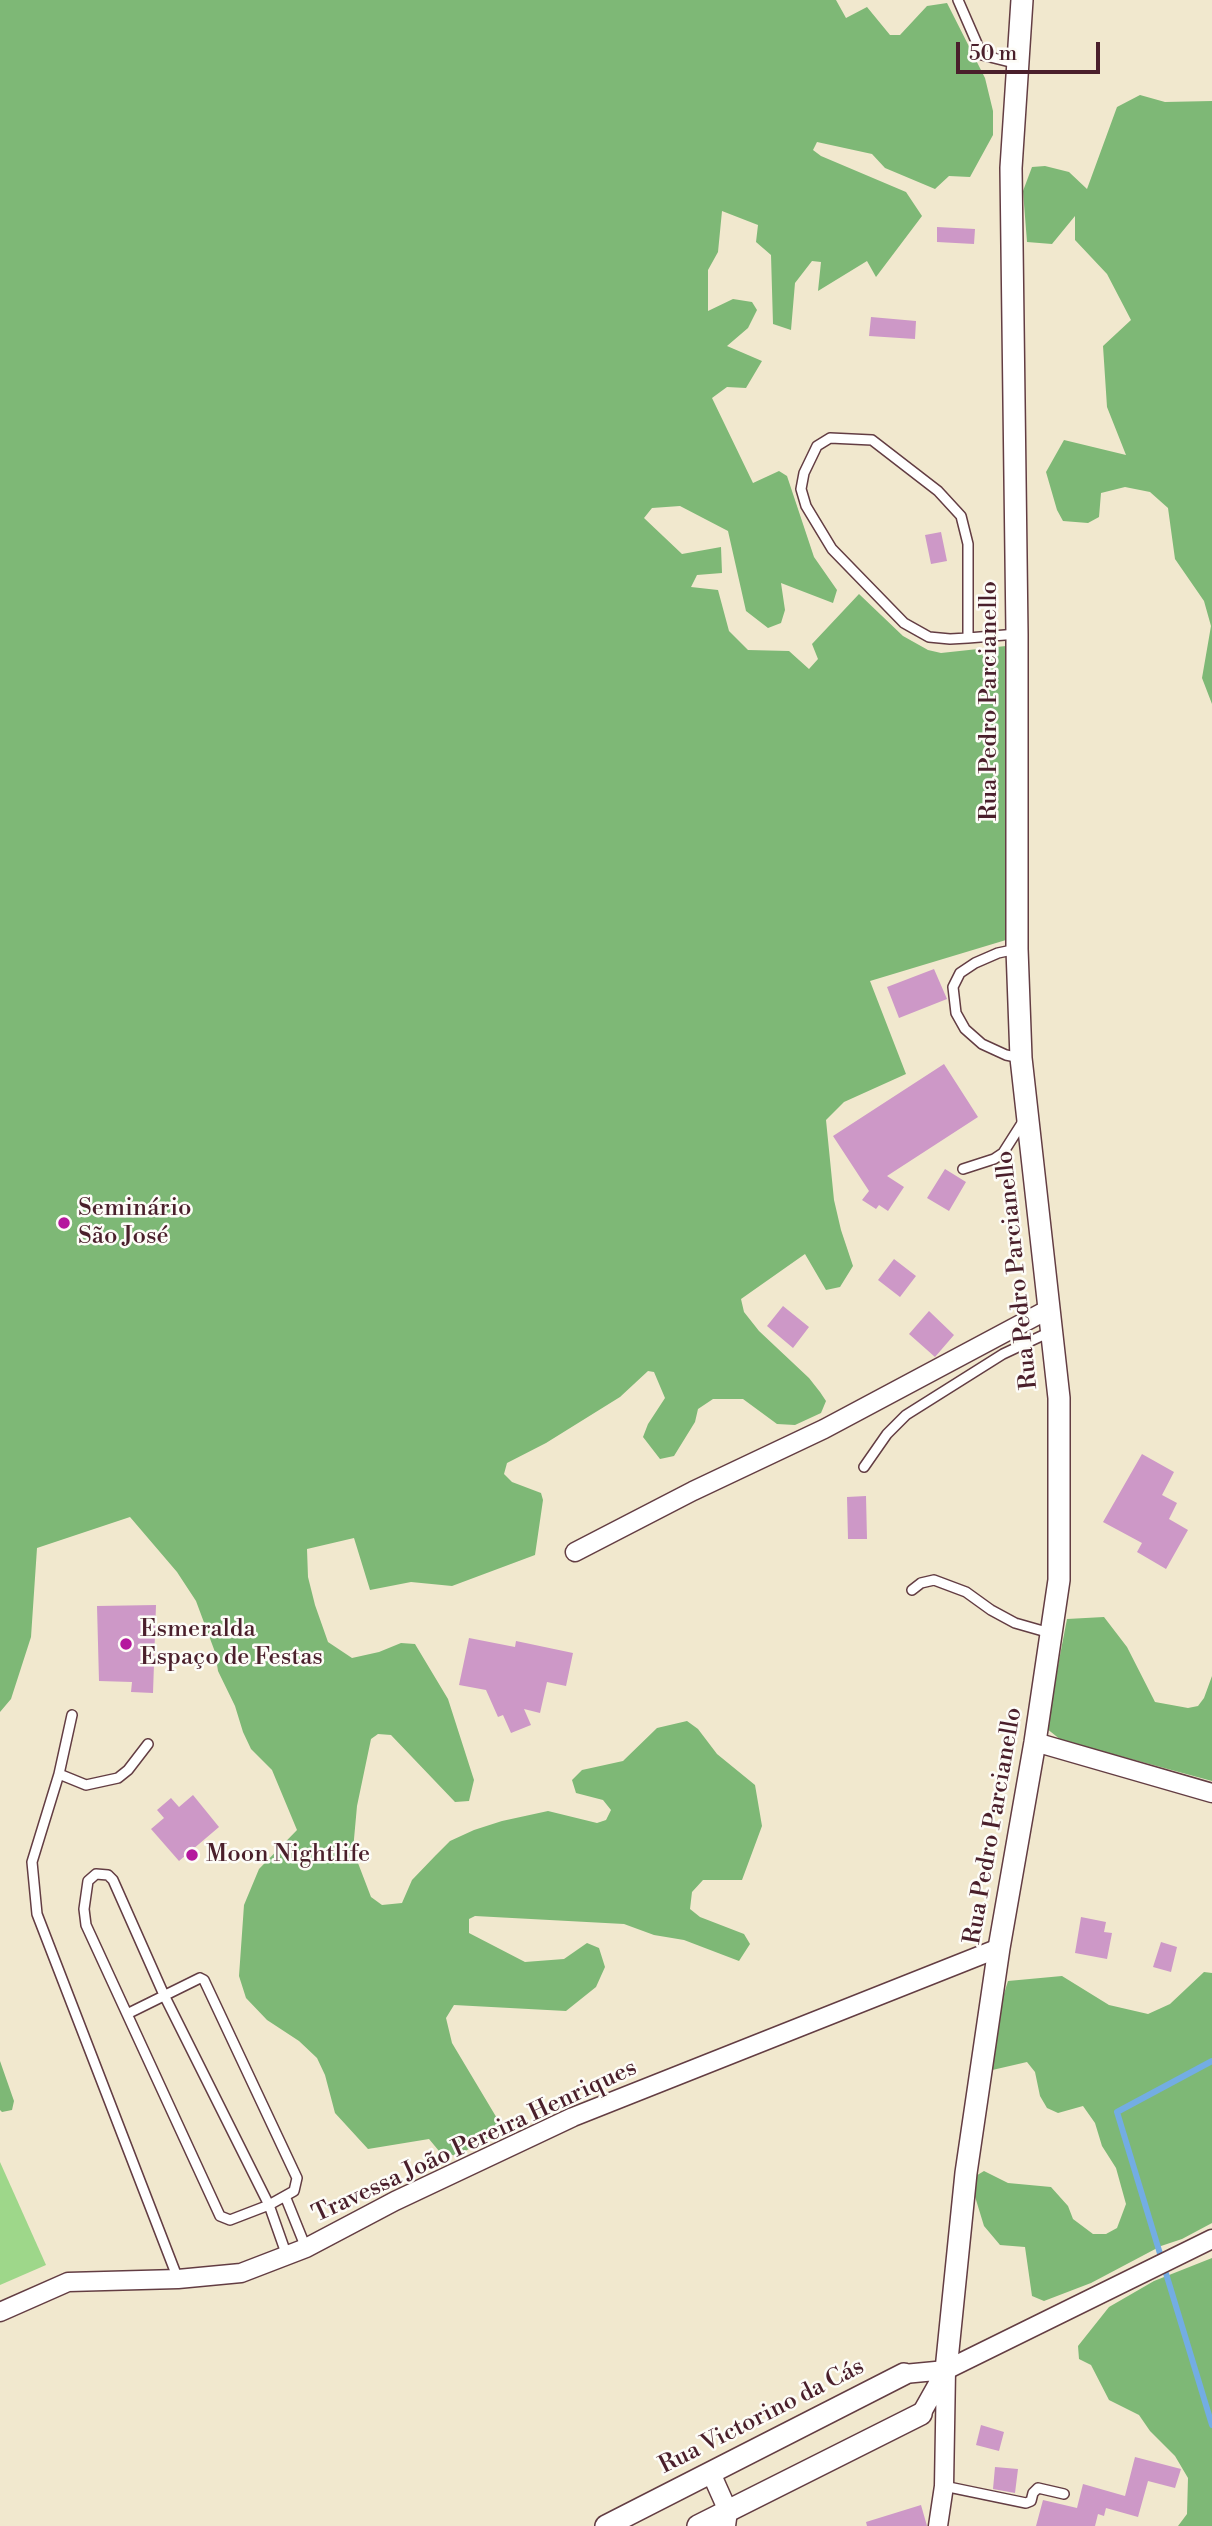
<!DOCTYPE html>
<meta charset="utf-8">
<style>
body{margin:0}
#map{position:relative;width:1212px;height:2526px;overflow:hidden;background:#f1e8ce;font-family:"Libre Bodoni",serif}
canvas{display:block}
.scale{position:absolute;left:956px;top:42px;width:144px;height:32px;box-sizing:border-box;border:4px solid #4a1f2b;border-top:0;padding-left:9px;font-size:21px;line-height:24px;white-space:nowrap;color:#4a1f2b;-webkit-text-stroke:5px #fdfcf7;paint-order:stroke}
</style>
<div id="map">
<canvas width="1212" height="2526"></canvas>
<div class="scale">50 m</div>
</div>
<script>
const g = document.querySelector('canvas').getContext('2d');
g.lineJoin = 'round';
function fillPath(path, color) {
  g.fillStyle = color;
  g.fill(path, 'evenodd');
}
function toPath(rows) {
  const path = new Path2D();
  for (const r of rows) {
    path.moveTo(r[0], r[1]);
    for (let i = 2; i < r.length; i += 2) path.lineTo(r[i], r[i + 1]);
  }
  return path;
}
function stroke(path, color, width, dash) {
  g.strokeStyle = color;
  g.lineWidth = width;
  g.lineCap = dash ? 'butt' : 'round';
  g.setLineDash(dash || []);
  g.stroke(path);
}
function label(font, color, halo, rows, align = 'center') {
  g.font = font + ' "Libre Bodoni",serif';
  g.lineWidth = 5;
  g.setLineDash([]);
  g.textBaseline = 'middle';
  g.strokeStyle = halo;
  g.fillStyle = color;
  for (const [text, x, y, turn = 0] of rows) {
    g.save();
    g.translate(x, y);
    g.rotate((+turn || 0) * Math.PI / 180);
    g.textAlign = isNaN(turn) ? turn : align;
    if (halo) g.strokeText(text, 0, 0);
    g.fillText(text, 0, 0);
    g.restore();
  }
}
fillPath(toPath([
 [0,2162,46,2265,0,2285]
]), '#9ed78a');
fillPath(toPath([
 [0,0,836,0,846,18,867,7,890,35,900,35,927,6,947,3,985,78,993,111,993,135,970,177,949,176,935,189,885,168,872,154,817,142,813,150,821,156,906,192,922,216,876,277,867,261,818,291,821,262,812,261,795,283,791,330,773,324,771,255,756,242,758,225,722,211,718,252,708,270,708,311,733,299,752,302,757,310,748,328,727,346,762,361,746,388,727,387,712,398,753,483,779,471,787,476,814,557,837,590,833,603,781,583,785,610,781,623,768,628,746,611,728,531,680,506,652,508,644,518,682,554,721,547,722,573,697,575,691,587,718,590,729,631,748,650,789,651,809,669,818,659,812,644,859,594,903,636,928,650,941,653,1006,646,1006,940,870,981,906,1074,844,1102,826,1120,834,1200,841,1230,853,1266,840,1287,826,1290,805,1254,741,1299,744,1312,759,1331,809,1378,820,1392,826,1401,821,1413,795,1425,777,1424,743,1399,713,1399,698,1409,695,1422,674,1456,660,1459,643,1437,648,1424,665,1398,654,1372,648,1371,620,1397,546,1443,507,1463,504,1474,512,1482,541,1493,543,1500,535,1555,452,1586,411,1582,370,1590,354,1538,307,1549,308,1577,315,1605,328,1642,352,1658,379,1652,401,1643,415,1644,448,1699,474,1780,469,1801,455,1802,391,1735,378,1734,371,1739,357,1806,353,1850,371,1897,382,1905,402,1903,412,1880,436,1855,450,1841,474,1830,502,1821,548,1811,597,1823,606,1820,611,1810,603,1800,576,1793,572,1780,582,1770,623,1761,657,1728,687,1721,698,1729,717,1754,755,1785,762,1826,742,1880,703,1880,692,1892,690,1909,700,1917,744,1934,750,1944,739,1961,684,1940,654,1935,624,1924,475,1916,469,1919,469,1933,525,1962,564,1959,587,1943,599,1948,605,1967,596,1987,566,2011,454,2005,446,2018,452,2043,504,2130,456,2156,439,2151,429,2139,368,2149,335,2113,325,2075,317,2058,299,2041,267,2020,246,1998,239,1976,244,1905,259,1869,297,1830,272,1770,251,1749,243,1732,235,1706,218,1671,215,1652,196,1601,177,1572,130,1517,37,1548,31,1637,11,1699,0,1712],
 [1140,95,1165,102,1212,101,1212,704,1202,678,1211,626,1204,601,1175,559,1168,508,1150,492,1125,487,1101,493,1099,517,1088,523,1063,521,1057,510,1046,472,1064,440,1126,455,1107,407,1103,346,1131,320,1107,274,1075,240,1075,216,1052,244,1027,242,1023,191,1032,167,1045,166,1069,172,1087,189,1117,107],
 [1104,1617,1127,1647,1155,1702,1188,1708,1198,1706,1204,1698,1212,1676,1212,1781,1061,1740,1046,1728,1067,1619],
 [1204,1972,1212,1973,1212,2223,1182,2239,1161,2246,1091,2283,1044,2301,1032,2296,1025,2247,1000,2245,984,2226,973,2190,974,2177,984,2171,1008,2183,1051,2187,1068,2206,1073,2219,1093,2234,1106,2234,1117,2228,1126,2204,1116,2168,1102,2146,1095,2123,1083,2106,1058,2113,1047,2108,1040,2096,1035,2072,1027,2062,988,2071,989,2042,1008,1981,1062,1976,1109,2005,1148,2014,1170,2004],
 [0,2061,14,2101,12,2110,2,2112,0,2110],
 [1212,2258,1212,2526,1178,2526,1187,2514,1188,2478,1175,2456,1150,2431,1139,2415,1109,2400,1091,2365,1079,2359,1078,2346,1109,2307,1154,2281]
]), '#7eb876');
stroke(toPath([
 [1212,2061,1117,2112,1212,2425]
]), '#73ade3', 6);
fillPath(toPath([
 [937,227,975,229,974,244,937,242],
 [871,317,916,321,915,339,869,336],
 [941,532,947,561,931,564,925,535],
 [934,969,947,999,899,1018,887,987],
 [944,1064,978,1117,887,1176,904,1187,888,1211,879,1205,876,1209,862,1200,869,1191,833,1136],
 [945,1169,966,1182,949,1211,927,1198],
 [894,1259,916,1276,900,1297,878,1280],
 [783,1306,809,1327,793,1348,767,1326],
 [929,1311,954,1335,935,1357,909,1334],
 [1142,1454,1174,1472,1162,1495,1177,1503,1169,1519,1188,1530,1166,1569,1137,1552,1142,1543,1103,1522],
 [866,1496,867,1539,848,1539,847,1497],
 [156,1605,153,1693,131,1692,132,1682,99,1681,97,1606],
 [469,1638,515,1647,516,1641,573,1653,566,1686,547,1682,540,1713,524,1709,531,1725,511,1733,503,1715,498,1717,486,1690,459,1685],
 [193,1795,219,1827,179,1861,151,1829,164,1818,157,1810,171,1798,179,1807],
 [1081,1917,1106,1922,1104,1932,1112,1933,1107,1959,1075,1953],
 [1161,1942,1177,1947,1171,1972,1153,1967],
 [981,2425,1004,2432,999,2451,976,2445],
 [1135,2457,1181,2469,1175,2488,1148,2481,1138,2517,1106,2508,1104,2516,1098,2514,1095,2526,1036,2526,1043,2500,1077,2508,1083,2484,1125,2496],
 [995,2467,1018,2469,1015,2493,993,2489],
 [921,2505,927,2526,867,2526,866,2522]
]), '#cd98c7');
const service = toPath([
 [958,0,982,55,1018,64],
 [968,638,968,544,961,516,938,491,872,440,830,438,817,446,804,473,801,489,806,506,832,549,904,623,929,637,950,639,968,638,1017,634],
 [1017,949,998,953,975,963,960,973,953,987,956,1013,965,1029,982,1044,1006,1055,1021,1058],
 [963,1169,994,1159,1003,1153,1024,1120],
 [864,1467,887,1434,906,1415,1003,1354,1052,1331],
 [912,1590,921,1583,934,1580,966,1592,991,1610,1015,1623,1050,1633],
 [72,1715,59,1774,32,1862,37,1914,178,2279],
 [59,1774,86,1785,118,1778,128,1770,148,1744],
 [200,1978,204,1980,297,2178,294,2191,269,2205,230,2220,220,2216,127,2014,200,1978],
 [127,2014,86,1925,84,1909,88,1881,96,1874,108,1875,113,1880,164,1995,269,2205,287,2256],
 [285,2196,306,2248],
 [944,2486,1026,2503,1031,2501,1033,2493,1038,2488,1064,2494]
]);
const minor = toPath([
 [575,1552,693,1491,824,1429,1049,1309],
 [1035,1742,1212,1793],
 [0,2312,68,2282,178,2279,241,2273,306,2248,395,2201,573,2117,999,1948],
 [904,2374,946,2370,1212,2239],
 [921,2414,944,2373],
 [711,2473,728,2511,726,2526],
 [938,2526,944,2486,946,2370]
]);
const tertiary = toPath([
 [946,2370,966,2173,999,1948,1035,1742,1059,1580,1059,1398,1021,1058,1017,949,1017,634,1011,168,1022,0],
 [606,2526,904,2374],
 [698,2526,921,2414]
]);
stroke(service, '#633d43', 12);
stroke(minor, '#633d43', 21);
stroke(tertiary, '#633d43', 24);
stroke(service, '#fff', 9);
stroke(minor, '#fff', 18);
stroke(tertiary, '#fff', 21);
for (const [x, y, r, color] of [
 [64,1223,7,"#b5179e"],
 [126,1644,7,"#b5179e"],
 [192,1855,7,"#b5179e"]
]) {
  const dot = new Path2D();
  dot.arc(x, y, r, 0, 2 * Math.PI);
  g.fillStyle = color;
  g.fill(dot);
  stroke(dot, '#fdfcf7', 2.5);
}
label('24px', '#4a1f2b', '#fdfcf7', [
 ["Rua Pedro Parcianello",990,701,-90],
 ["Rua Pedro Parcianello",1018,1270,-96],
 ["Rua Pedro Parcianello",994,1826,-80],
 ["Travessa João Pereira Henriques",475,2142,-25],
 ["Rua Victorino da Cás",762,2417,-27]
]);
label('24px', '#4a1f2b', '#fdfcf7', [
 ["Seminário",78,1209],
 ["São José",78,1237],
 ["Esmeralda",140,1630],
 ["Espaço de Festas",140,1658],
 ["Moon Nightlife",206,1855]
], 'left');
</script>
